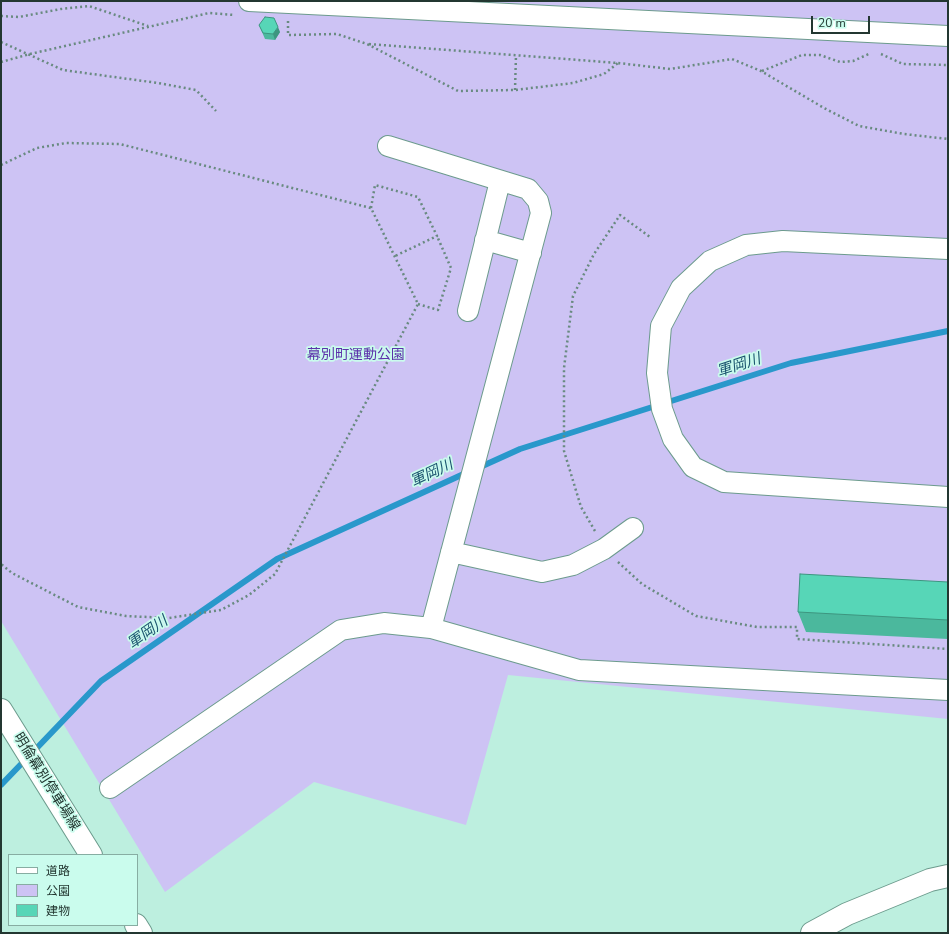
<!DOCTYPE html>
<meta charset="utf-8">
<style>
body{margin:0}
#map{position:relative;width:949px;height:934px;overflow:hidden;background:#bdefdf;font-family:"Nunito Sans","Noto Sans JP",sans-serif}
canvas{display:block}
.frame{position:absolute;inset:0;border:2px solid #233731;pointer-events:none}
.legend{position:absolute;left:8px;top:854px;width:130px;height:72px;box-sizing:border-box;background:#cafced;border:1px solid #87ada2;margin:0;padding:5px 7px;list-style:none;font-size:12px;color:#233731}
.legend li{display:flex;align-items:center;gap:8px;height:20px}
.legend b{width:20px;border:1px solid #87ada2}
.scale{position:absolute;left:811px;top:16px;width:59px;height:18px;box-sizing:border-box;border:2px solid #233731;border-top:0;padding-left:5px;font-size:12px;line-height:14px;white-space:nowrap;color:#233731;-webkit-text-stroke:3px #cafced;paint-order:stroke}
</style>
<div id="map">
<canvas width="949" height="934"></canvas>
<div class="frame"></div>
<ul class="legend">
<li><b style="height:5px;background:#fff"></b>道路</li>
<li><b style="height:11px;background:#cdc3f4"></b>公園</li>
<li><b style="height:11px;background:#57d6b7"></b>建物</li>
</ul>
<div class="scale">20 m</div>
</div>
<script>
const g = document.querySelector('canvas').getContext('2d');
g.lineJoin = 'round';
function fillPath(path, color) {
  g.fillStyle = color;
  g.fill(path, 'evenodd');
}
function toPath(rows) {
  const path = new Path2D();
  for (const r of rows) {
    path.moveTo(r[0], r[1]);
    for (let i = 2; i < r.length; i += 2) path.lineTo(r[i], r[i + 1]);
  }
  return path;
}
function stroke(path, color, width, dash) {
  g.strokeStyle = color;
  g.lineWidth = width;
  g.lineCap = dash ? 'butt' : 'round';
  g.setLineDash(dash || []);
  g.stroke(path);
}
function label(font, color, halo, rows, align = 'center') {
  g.font = font + ' "Nunito Sans","Noto Sans JP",sans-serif';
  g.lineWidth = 3.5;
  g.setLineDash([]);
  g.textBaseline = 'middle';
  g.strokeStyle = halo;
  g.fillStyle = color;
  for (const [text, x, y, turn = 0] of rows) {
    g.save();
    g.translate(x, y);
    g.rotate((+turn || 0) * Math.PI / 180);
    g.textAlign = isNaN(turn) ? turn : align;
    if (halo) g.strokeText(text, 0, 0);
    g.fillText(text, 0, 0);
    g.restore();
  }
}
fillPath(toPath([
 [1,1,948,1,948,719,508,675,466,825,314,782,165,892,1,621]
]), '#cdc3f4');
stroke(toPath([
 [478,468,520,449,791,363,948,331],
 [33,752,101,681,277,559,468,472],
 [1,785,26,759]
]), '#2998cb', 6);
const minor = toPath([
 [249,1,948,36],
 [388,146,528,189,538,201,541,213,431,628],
 [485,240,531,253],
 [948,249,783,241,746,245,710,261,681,288,661,326,657,373,662,409,673,439,693,467,724,482,948,497],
 [468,311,500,181],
 [451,552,542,572,573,565,604,549,633,528],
 [110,788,341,630,384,623,431,628,579,670,948,690]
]);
const major = toPath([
 [1,710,91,855],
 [136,925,141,933],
 [812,933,847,914,930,880,948,876]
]);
stroke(minor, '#6c9b8d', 22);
stroke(major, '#6c9b8d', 24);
stroke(toPath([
 [1,16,19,17,61,9,89,6,148,26],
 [288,21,288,35,337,34,367,44,458,91,515,90,573,83,604,74,618,63],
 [1,42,63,70,158,83,196,90,216,111],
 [369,44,618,63,670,69,732,59,761,71,824,108,859,126,904,134,948,139],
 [881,54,903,64,948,65],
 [1,62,30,54,209,13,235,15],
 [762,71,802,55,820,55,840,62,853,61,871,53],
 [515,90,516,55],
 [1,165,37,148,66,143,120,144,371,208,418,304,275,574,249,595,221,610,169,618,126,616,78,607,12,573,1,564],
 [371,208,375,185,418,197,437,236,395,256],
 [418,304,438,310,451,268,437,236],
 [595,531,581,507,564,451,564,368,573,296,594,254,620,215,650,237],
 [618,562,642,584,696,616,757,627,797,627,797,639,948,649]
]), '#698a80', 2.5, [2, 3]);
stroke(minor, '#fff', 20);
stroke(major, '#fff', 22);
fillPath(toPath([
 [259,25,280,32,275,40,265,39],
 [948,582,948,639,806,632,798,612]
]), '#4bb89d');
fillPath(toPath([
 [278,27,280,32,275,40,273,34]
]), '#3d9680');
const building = toPath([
 [265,17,274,18,278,27,273,34,263,33,259,25,265,17],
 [800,574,948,582,948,620,798,612,800,574]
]);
fillPath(building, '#57d6b7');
stroke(building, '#3d9680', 1);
label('14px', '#5c31aa', '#cafced', [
 ["幕別町運動公園",356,356]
]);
label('14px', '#233731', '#cafced', [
 ["明倫幕別停車場線",46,782,58]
]);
label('italic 15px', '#1c546f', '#cafced', [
 ["軍岡川",739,366,-18],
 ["軍岡川",432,474,-25],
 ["軍岡川",148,633,-35]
]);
</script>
